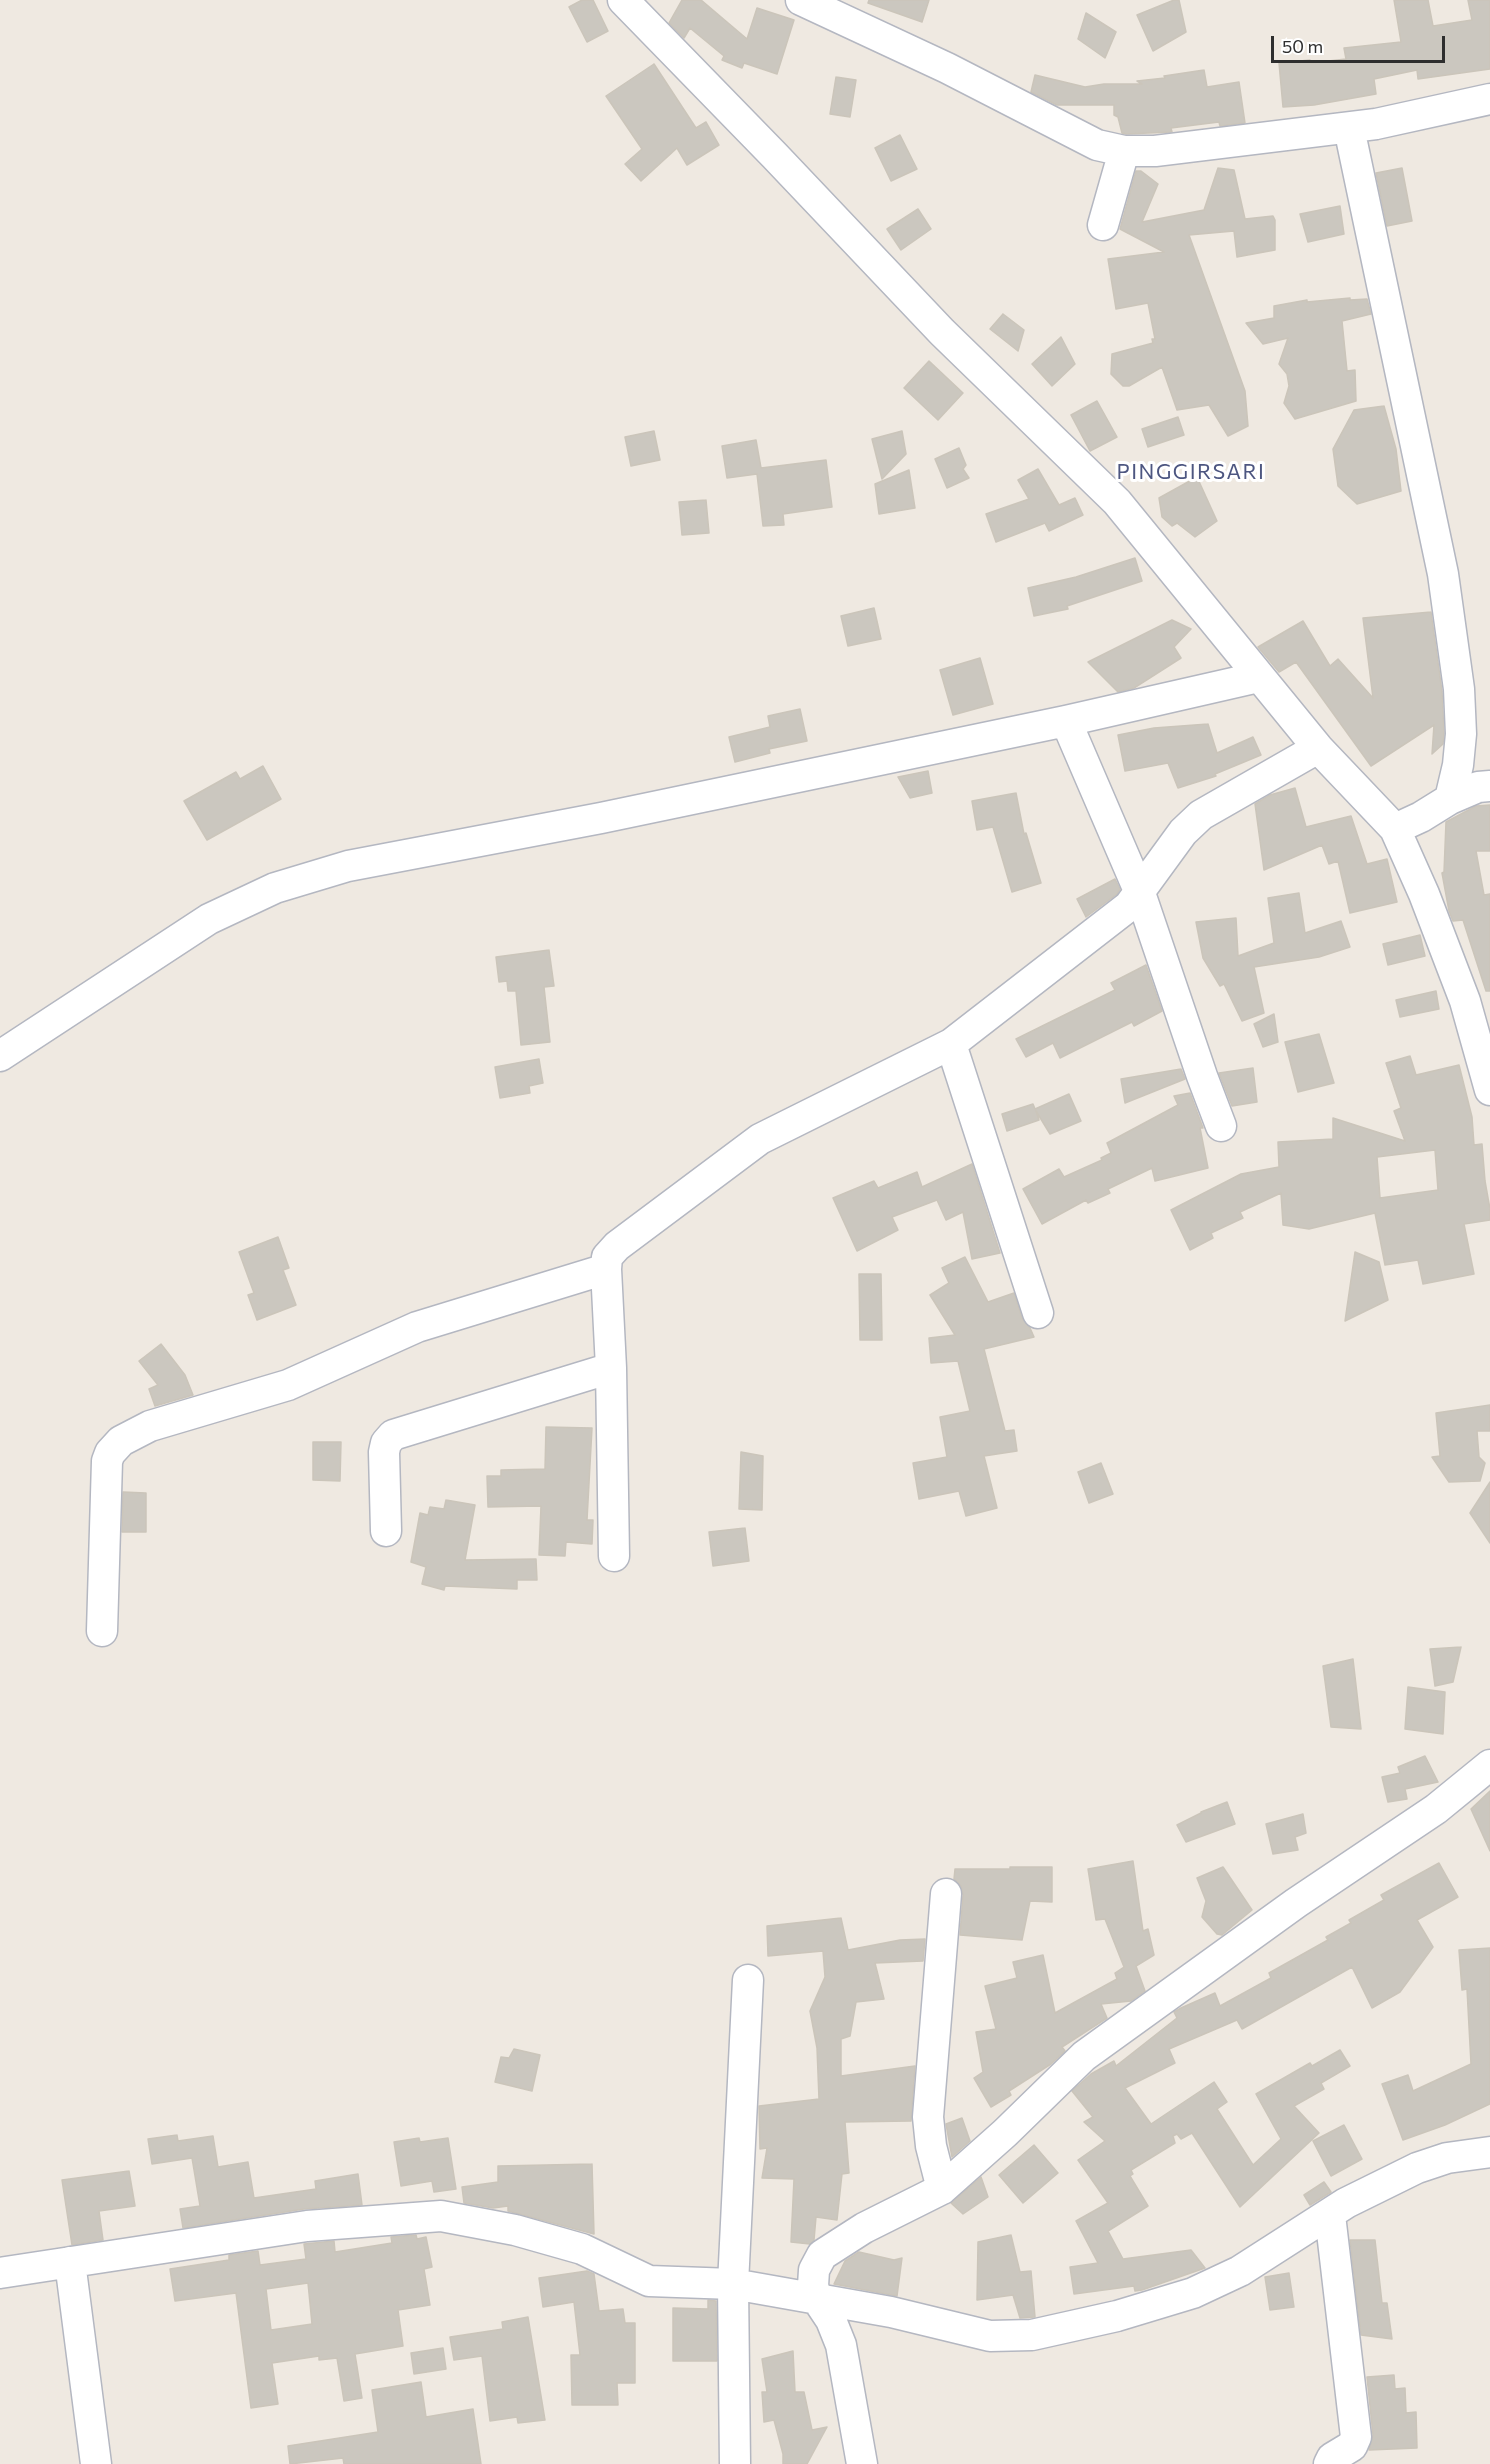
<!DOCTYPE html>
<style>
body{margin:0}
#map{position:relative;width:1490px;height:2464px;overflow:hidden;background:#efe9e1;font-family:Commissioner,sans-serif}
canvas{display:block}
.scale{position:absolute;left:1271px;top:36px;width:174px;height:27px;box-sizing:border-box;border:3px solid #2e2e2e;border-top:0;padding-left:8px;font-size:18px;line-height:21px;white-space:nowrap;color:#2e2e2e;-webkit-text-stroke:4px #fff;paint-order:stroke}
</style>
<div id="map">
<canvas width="1490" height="2464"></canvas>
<div class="scale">50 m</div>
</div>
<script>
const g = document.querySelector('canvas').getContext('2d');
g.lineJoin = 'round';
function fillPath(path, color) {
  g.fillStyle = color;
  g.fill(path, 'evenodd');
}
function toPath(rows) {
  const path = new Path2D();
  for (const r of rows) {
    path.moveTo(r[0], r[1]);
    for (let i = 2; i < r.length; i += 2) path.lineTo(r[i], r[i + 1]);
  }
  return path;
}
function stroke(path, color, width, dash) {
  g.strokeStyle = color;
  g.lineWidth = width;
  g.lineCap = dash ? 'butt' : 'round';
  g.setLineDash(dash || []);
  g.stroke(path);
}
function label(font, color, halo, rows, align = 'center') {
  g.font = font + ' Commissioner,sans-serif';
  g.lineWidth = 6;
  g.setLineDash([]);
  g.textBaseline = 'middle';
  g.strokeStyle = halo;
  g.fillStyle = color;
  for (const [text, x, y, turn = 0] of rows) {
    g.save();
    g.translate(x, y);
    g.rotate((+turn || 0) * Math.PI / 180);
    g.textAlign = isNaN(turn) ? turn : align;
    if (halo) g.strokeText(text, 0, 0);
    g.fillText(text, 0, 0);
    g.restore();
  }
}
const building = toPath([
 [582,0,593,0,608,31,587,42,569,7,582,0],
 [682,0,701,0,747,39,757,8,794,20,777,74,744,63,742,68,722,60,724,56,690,28,684,38,669,23,682,0],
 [869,0,929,0,922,22,868,3,869,0],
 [1174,0,1179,0,1186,32,1153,51,1137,15,1174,0],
 [1394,0,1428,0,1433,26,1472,20,1468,0,1490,0,1490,69,1418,79,1417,70,1374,79,1376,94,1314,105,1283,107,1279,63,1310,60,1311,63,1346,59,1344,48,1401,42,1394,0],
 [1086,13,1116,32,1105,58,1078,39,1086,13],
 [654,64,696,128,706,122,719,145,687,165,677,148,641,181,625,164,642,149,606,96,654,64],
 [1204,70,1207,87,1239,82,1245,123,1220,126,1219,122,1171,128,1172,132,1126,134,1122,133,1118,117,1114,115,1114,105,1057,105,1031,92,1035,75,1085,87,1104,84,1142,84,1137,81,1165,78,1164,76,1204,70],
 [836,77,856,80,850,117,830,114,836,77],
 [900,135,917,169,891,181,875,148,900,135],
 [1218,168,1234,170,1245,219,1273,216,1275,220,1275,250,1237,257,1234,231,1189,235,1245,391,1248,426,1228,436,1209,405,1177,410,1162,367,1129,386,1123,386,1111,374,1112,354,1153,343,1152,339,1155,339,1148,303,1116,309,1108,259,1164,252,1120,229,1136,171,1141,171,1158,184,1142,222,1204,210,1218,168],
 [1402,168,1412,221,1387,226,1376,173,1402,168],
 [1340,206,1344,234,1308,242,1300,214,1340,206],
 [918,209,931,229,901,250,887,229,918,209],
 [1350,298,1350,300,1367,299,1371,314,1342,321,1347,371,1355,370,1356,401,1295,419,1284,403,1289,386,1287,374,1279,364,1288,338,1263,344,1246,323,1274,318,1274,306,1307,300,1307,302,1350,298],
 [1003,314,1024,330,1018,351,990,329,1003,314],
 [1061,337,1075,364,1052,386,1032,364,1061,337],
 [929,361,963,393,938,420,904,388,929,361],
 [1097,401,1117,437,1090,451,1071,415,1097,401],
 [1384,406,1396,449,1401,491,1357,504,1338,486,1333,449,1354,410,1384,406],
 [1178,417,1184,435,1148,447,1142,429,1178,417],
 [654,431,660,460,631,466,625,437,654,431],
 [902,431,906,454,882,479,872,439,902,431],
 [756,440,761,468,826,460,832,507,783,514,784,525,763,526,757,474,727,478,722,446,756,440],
 [959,448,966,465,963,469,969,478,947,488,935,459,959,448],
 [1038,469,1059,505,1075,498,1083,515,1049,531,1045,523,996,542,986,514,1029,499,1018,480,1038,469],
 [909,470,915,508,879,514,875,484,909,470],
 [1197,477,1217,521,1195,537,1177,523,1172,526,1162,517,1159,498,1197,477],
 [706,500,709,533,682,535,679,502,706,500],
 [1135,558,1142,581,1067,606,1068,609,1034,616,1028,588,1076,577,1135,558],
 [874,608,881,639,848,646,841,616,874,608],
 [1431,612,1442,691,1444,734,1443,744,1432,754,1434,725,1371,766,1296,662,1279,672,1258,647,1303,621,1330,666,1338,659,1373,698,1363,618,1431,612],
 [1172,620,1191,629,1174,647,1181,658,1134,688,1118,692,1088,662,1172,620],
 [980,658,993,704,953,715,940,670,980,658],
 [800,709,807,741,769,749,770,753,735,762,729,737,770,727,768,716,800,709],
 [1208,724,1217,753,1253,737,1261,755,1215,774,1216,776,1178,788,1168,763,1125,771,1118,735,1154,728,1208,724],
 [263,766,281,799,207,840,184,801,236,772,240,779,263,766],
 [928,771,932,793,910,798,898,777,928,771],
 [1295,788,1306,827,1351,816,1367,864,1387,859,1397,902,1350,913,1338,861,1329,864,1322,845,1264,870,1255,804,1270,795,1295,788],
 [1016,793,1024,834,1026,833,1041,883,1012,892,993,827,977,830,972,801,1016,793],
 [1490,805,1490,851,1476,851,1484,895,1490,894,1490,991,1486,991,1463,920,1453,921,1449,911,1442,873,1444,872,1446,822,1476,806,1490,805],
 [1115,879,1120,889,1117,894,1086,917,1077,899,1115,879],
 [1299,893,1305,933,1341,921,1350,947,1319,957,1254,967,1264,1013,1242,1021,1224,984,1220,986,1203,958,1196,922,1236,918,1238,956,1274,943,1268,898,1299,893],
 [1420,935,1425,956,1388,965,1383,944,1420,935],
 [549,950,554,986,544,987,550,1042,521,1045,516,991,508,991,507,981,499,982,496,957,549,950],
 [1146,965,1162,1011,1134,1026,1132,1022,1060,1058,1053,1043,1026,1057,1016,1039,1115,990,1111,983,1146,965],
 [1436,991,1439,1009,1400,1017,1396,1000,1436,991],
 [1274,1014,1278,1042,1263,1047,1254,1024,1274,1014],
 [1319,1034,1334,1083,1298,1092,1285,1042,1319,1034],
 [1410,1056,1416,1075,1459,1065,1472,1117,1474,1145,1482,1144,1485,1181,1490,1209,1490,1220,1464,1224,1474,1274,1423,1284,1418,1260,1385,1265,1375,1213,1309,1229,1283,1225,1281,1193,1240,1212,1243,1218,1211,1233,1213,1238,1190,1250,1171,1210,1241,1174,1279,1167,1278,1142,1333,1139,1333,1118,1405,1141,1394,1111,1401,1108,1386,1063,1410,1056],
 [1435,1150,1438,1190,1380,1198,1377,1157,1435,1150],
 [539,1059,543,1083,529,1086,530,1093,500,1098,495,1067,539,1059],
 [1253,1068,1257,1102,1232,1106,1219,1073,1253,1068],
 [1181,1069,1185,1079,1125,1103,1121,1079,1181,1069],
 [1190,1093,1203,1128,1200,1128,1208,1168,1155,1181,1152,1168,1108,1189,1110,1193,1088,1203,1086,1200,1042,1224,1023,1189,1059,1169,1064,1177,1102,1160,1101,1158,1111,1153,1107,1143,1178,1105,1174,1096,1190,1093],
 [1069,1094,1081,1121,1050,1134,1036,1111,1039,1120,1007,1131,1002,1114,1033,1104,1035,1109,1069,1094],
 [972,1164,1000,1253,972,1259,963,1212,946,1220,937,1200,892,1217,898,1230,857,1251,833,1198,874,1181,878,1188,917,1172,922,1187,972,1164],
 [278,1237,289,1268,283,1270,296,1305,257,1320,248,1295,254,1293,239,1252,278,1237],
 [1355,1252,1379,1262,1388,1300,1345,1321,1355,1252],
 [965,1257,988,1302,1014,1293,1022,1318,1030,1328,1034,1337,984,1349,1005,1431,1014,1430,1017,1451,984,1456,997,1508,966,1516,959,1491,919,1499,913,1463,947,1457,940,1417,970,1411,958,1361,931,1363,929,1338,955,1335,930,1295,949,1283,942,1268,965,1257],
 [859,1274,881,1274,882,1340,860,1340,859,1274],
 [161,1344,185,1375,193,1395,155,1406,149,1389,158,1385,139,1361,161,1344],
 [1490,1405,1490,1431,1477,1431,1479,1457,1485,1463,1480,1481,1449,1482,1432,1457,1440,1456,1436,1413,1490,1405],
 [546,1427,592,1428,587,1520,593,1520,592,1544,566,1542,565,1556,539,1555,541,1506,488,1507,487,1476,501,1476,501,1470,545,1469,546,1427],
 [313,1442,341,1442,340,1481,313,1480,313,1442],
 [741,1452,763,1456,762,1510,739,1509,741,1452],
 [1101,1463,1113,1494,1089,1503,1078,1472,1101,1463],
 [1490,1482,1490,1543,1470,1513,1490,1482],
 [123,1492,146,1493,146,1532,122,1532,123,1492],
 [446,1500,475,1505,465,1560,536,1559,537,1580,517,1580,517,1589,445,1586,444,1590,422,1584,426,1567,411,1562,420,1513,428,1515,430,1507,444,1509,446,1500],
 [745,1528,749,1561,713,1566,709,1532,745,1528],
 [1461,1647,1453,1682,1435,1686,1430,1649,1461,1647],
 [1353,1659,1361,1729,1331,1727,1323,1666,1353,1659],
 [1408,1687,1445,1692,1443,1734,1405,1729,1408,1687],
 [1425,1756,1438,1782,1405,1789,1407,1799,1388,1802,1382,1777,1400,1773,1398,1767,1425,1756],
 [1490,1791,1490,1851,1471,1809,1490,1791],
 [1227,1802,1235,1824,1186,1842,1177,1825,1201,1813,1201,1812,1227,1802],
 [1303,1814,1306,1833,1295,1837,1298,1850,1273,1854,1266,1824,1303,1814],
 [1133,1861,1143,1931,1148,1929,1154,1955,1136,1966,1145,1991,1131,2001,1101,2004,1107,2018,1062,2047,1065,2051,1051,2064,1009,2091,1011,2095,991,2107,974,2078,983,2072,976,2032,996,2029,985,1986,1017,1978,1013,1962,1043,1955,1055,2013,1117,1979,1115,1973,1124,1967,1105,1919,1096,1920,1088,1869,1133,1861],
 [1439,1863,1458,1897,1417,1920,1433,1947,1400,1992,1372,2008,1352,1967,1242,2029,1237,2020,1169,2049,1175,2063,1125,2088,1151,2124,1214,2082,1227,2102,1217,2109,1253,2165,1281,2139,1256,2094,1310,2063,1312,2066,1340,2050,1350,2066,1321,2083,1324,2089,1294,2106,1319,2133,1240,2207,1192,2133,1181,2139,1177,2134,1173,2136,1175,2143,1131,2170,1133,2174,1130,2176,1148,2206,1108,2231,1123,2259,1191,2250,1205,2268,1142,2290,1135,2291,1134,2286,1074,2294,1070,2267,1098,2263,1076,2221,1108,2203,1078,2160,1105,2141,1084,2122,1093,2117,1072,2091,1091,2074,1114,2061,1116,2066,1177,2018,1174,2012,1181,2008,1215,1993,1220,2006,1271,1978,1269,1973,1328,1940,1326,1937,1351,1923,1349,1920,1384,1900,1381,1895,1439,1863],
 [1010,1867,1052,1867,1052,1902,1030,1901,1022,1940,960,1935,963,1895,961,1886,954,1879,955,1869,1010,1869,1010,1867],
 [1223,1867,1252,1910,1222,1935,1217,1934,1202,1917,1206,1901,1197,1878,1223,1867],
 [841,1918,848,1950,900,1940,925,1939,923,1961,875,1963,884,1999,856,2002,850,2036,841,2039,841,2076,915,2066,911,2121,845,2122,849,2173,842,2174,837,2220,816,2217,814,2240,810,2244,791,2242,794,2179,762,2178,767,2148,760,2149,759,2106,819,2099,817,2048,810,2011,825,1977,823,1951,768,1956,767,1926,841,1918],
 [1490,1948,1490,2104,1445,2125,1403,2140,1382,2084,1408,2075,1413,2091,1471,2064,1467,1989,1462,1990,1459,1950,1490,1948],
 [514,2049,540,2055,532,2091,495,2082,501,2057,509,2058,514,2049],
 [962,2118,970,2141,952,2157,946,2124,962,2118],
 [1344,2125,1362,2159,1331,2176,1313,2141,1344,2125],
 [177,2135,178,2141,213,2136,218,2167,248,2162,254,2198,316,2189,315,2181,358,2174,362,2205,304,2209,183,2228,180,2209,200,2206,192,2158,152,2164,148,2139,177,2135],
 [419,2138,420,2142,448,2138,456,2189,434,2192,432,2181,401,2186,394,2142,419,2138],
 [1034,2145,1058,2173,1023,2203,999,2175,1034,2145],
 [592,2164,594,2234,508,2211,508,2206,493,2208,464,2203,462,2187,498,2182,498,2166,592,2164],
 [129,2171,135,2206,99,2211,103,2240,72,2245,62,2180,129,2171],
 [981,2177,988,2197,963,2214,951,2203,981,2177],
 [1324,2182,1331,2192,1310,2205,1304,2195,1324,2182],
 [416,2235,417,2239,426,2237,432,2267,424,2269,430,2305,398,2310,403,2346,355,2354,362,2398,344,2401,337,2358,319,2360,319,2356,272,2363,278,2404,251,2408,236,2293,175,2301,170,2269,229,2260,229,2255,258,2251,260,2265,306,2259,304,2244,334,2241,335,2252,392,2243,391,2237,416,2235],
 [308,2283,312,2324,271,2330,266,2289,308,2283],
 [1011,2235,1020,2272,1031,2271,1035,2317,1020,2318,1013,2295,977,2300,978,2242,1011,2235],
 [1350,2240,1375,2240,1382,2303,1387,2303,1392,2339,1361,2335,1350,2240],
 [859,2252,894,2260,902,2258,897,2296,834,2284,845,2261,859,2252],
 [587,2271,594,2274,599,2311,623,2309,625,2323,635,2323,635,2383,617,2383,618,2405,572,2405,571,2355,580,2355,574,2302,543,2307,539,2278,587,2271],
 [1289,2273,1294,2307,1270,2310,1265,2277,1289,2273],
 [708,2300,716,2301,717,2361,673,2361,673,2308,708,2309,708,2300],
 [528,2317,545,2420,518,2423,517,2417,490,2421,482,2356,454,2360,450,2337,503,2329,502,2322,528,2317],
 [443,2348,446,2369,414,2374,411,2353,443,2348],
 [793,2351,795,2392,804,2392,812,2430,827,2427,807,2464,783,2464,783,2454,774,2420,764,2422,762,2392,767,2392,762,2359,793,2351],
 [1394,2375,1395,2389,1405,2388,1406,2413,1416,2412,1417,2448,1369,2450,1373,2435,1367,2377,1394,2375],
 [421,2382,426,2417,473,2409,481,2464,344,2464,343,2458,290,2464,288,2446,378,2432,372,2390,421,2382]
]);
fillPath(building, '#cbc7bf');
stroke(building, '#cbc5ba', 1.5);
const minor = toPath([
 [623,0,775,156,942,332,1117,502,1318,748,1395,829,1424,894,1465,1001,1490,1090],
 [801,0,947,68,1097,145,1124,151,1155,151,1376,124,1490,99],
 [1349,128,1443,574,1459,689,1461,734,1458,765,1450,799],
 [1103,225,1124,151],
 [1066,721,1140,893,1202,1076,1221,1126],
 [1395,829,1421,817,1450,799,1478,787,1490,786],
 [951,1044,1038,1313],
 [0,1056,209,919,275,888,348,866,601,818,1066,721,1259,677],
 [386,1531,384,1452,386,1443,393,1435,611,1368],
 [614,1556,611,1368,606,1269,607,1257,617,1246,760,1139,951,1044,1129,906,1183,832,1201,815,1318,748],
 [102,1631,107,1461,110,1453,121,1441,150,1426,288,1385,417,1327,606,1269],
 [942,2189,931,2146,928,2117,946,1894],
 [70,2262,96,2464],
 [0,2273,307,2226,441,2216,515,2230,582,2249,649,2281,733,2284,891,2312,990,2336,1032,2335,1117,2316,1193,2293,1240,2271,1346,2203,1417,2168,1447,2158,1490,2152],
 [735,2464,733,2284,748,1980],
 [862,2464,841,2345,831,2320,817,2299,813,2286,814,2270,822,2255,864,2228,942,2189,1005,2133,1084,2056,1296,1903,1436,1809,1490,1765],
 [1329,2464,1332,2458,1352,2446,1356,2437,1330,2215]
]);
stroke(minor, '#b4b7c1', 33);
stroke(minor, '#fff', 30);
g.letterSpacing = '1.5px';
label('21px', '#4d5680', '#fff', [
 ["PINGGIRSARI",1191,472]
]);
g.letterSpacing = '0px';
</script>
